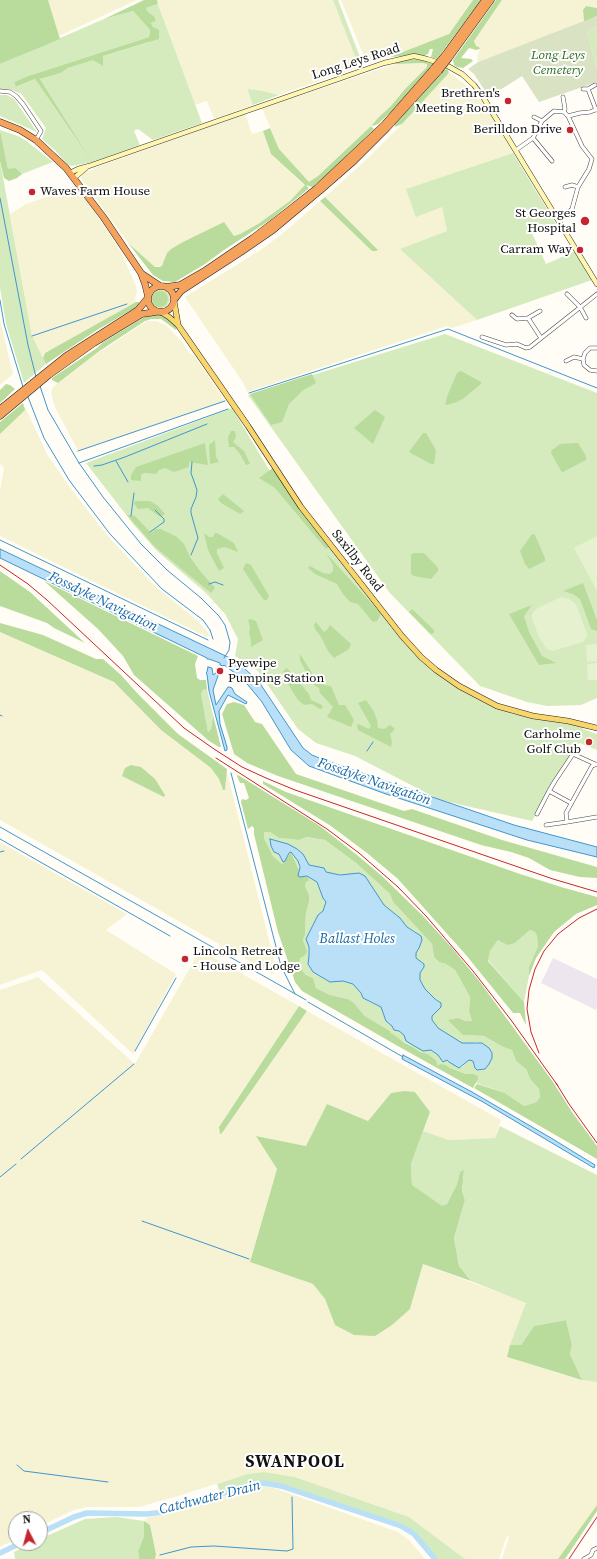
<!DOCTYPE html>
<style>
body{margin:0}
#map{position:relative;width:597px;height:1559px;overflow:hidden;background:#fffdf5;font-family:"Source Serif 4",serif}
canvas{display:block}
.north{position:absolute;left:8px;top:1511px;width:40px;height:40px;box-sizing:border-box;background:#fff;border:1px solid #a0a0a0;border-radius:50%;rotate:354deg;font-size:11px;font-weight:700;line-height:16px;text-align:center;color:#111}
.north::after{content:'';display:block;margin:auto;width:14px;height:18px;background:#c4262e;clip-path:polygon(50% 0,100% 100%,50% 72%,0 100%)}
</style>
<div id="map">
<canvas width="597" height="1559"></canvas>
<div class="north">N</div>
</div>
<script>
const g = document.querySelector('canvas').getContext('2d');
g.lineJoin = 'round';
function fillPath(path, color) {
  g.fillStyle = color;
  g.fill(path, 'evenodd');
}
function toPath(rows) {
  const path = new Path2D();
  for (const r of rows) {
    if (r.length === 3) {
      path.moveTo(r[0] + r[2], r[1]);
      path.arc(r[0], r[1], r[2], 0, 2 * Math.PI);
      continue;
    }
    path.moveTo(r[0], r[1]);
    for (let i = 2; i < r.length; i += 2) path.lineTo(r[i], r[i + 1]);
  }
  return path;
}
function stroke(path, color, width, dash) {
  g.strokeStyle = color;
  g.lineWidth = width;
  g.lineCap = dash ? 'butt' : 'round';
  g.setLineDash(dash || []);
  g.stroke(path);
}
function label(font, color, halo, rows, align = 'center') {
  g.font = font + ' "Source Serif 4",serif';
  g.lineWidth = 4;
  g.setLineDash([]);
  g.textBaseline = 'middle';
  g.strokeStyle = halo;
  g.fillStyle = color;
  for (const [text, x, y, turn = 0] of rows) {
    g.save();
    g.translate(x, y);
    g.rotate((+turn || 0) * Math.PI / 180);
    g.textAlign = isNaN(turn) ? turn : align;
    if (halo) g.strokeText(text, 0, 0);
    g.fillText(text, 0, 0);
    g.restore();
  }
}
fillPath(toPath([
 [553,958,597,979,597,1007,596,1010,541,983]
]), '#eee6ef');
fillPath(toPath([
 [48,0,137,0,59,36],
 [157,0,333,0,359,67,279,95,263,91,247,90,253,105,214,119,207,101,195,105],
 [341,0,473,0,449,34,390,57,369,63,364,56],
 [502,0,597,0,597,8,586,6,583,10,584,22,478,62,477,57,480,49,476,46,474,41],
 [423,63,427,64,427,67,405,89,391,107,318,176,309,183,279,149,262,108,395,64],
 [449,72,475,92,488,110,513,153,406,189,442,206,447,231,401,249,477,320,452,328,447,326,247,392,244,384,185,297,262,249,287,230,320,201,372,251,375,247,325,197,366,160,402,124],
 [245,114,252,134,263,131,271,154,305,186,290,201,258,224,240,234,234,236,226,226,201,234,171,249,162,266,155,267,129,244,81,178,82,174,97,167],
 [75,187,90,205,120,250,136,286,137,293,135,298,136,302,45,353,43,358,32,336,10,214,26,204],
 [0,320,13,374,0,385],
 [147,321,156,321,166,325,182,342,189,353,193,354,225,401,78,451,54,405,51,392,53,387,98,352,103,350],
 [25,407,47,454,71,489,98,524,115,544,157,588,198,621,210,635,207,637,0,536,0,491,4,468,0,464,0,434,24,410],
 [0,632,114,682,161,730,211,768,219,779,223,790,225,790,226,775,227,772,276,968,275,973,272,974,0,820],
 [0,842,127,914,106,930,176,974,133,1054,42,970,0,985],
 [200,950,299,1006,219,1127,222,1133,307,1011,501,1120,495,1138,449,1140,423,1131,430,1112,415,1092,391,1093,368,1121,327,1104,306,1146,257,1136,277,1169,250,1262,313,1284,325,1299,335,1325,410,1310,423,1264,527,1303,507,1357,564,1375,597,1382,597,1505,558,1559,502,1559,509,1537,507,1536,499,1559,465,1559,409,1517,295,1477,264,1472,247,1474,175,1497,139,1507,87,1507,74,1510,40,1526,40,1519,16,1519,16,1539,0,1547,0,990,38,977,135,1064],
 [263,1486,274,1488,398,1532,409,1540,425,1559,155,1559,156,1554,150,1525,144,1521,149,1517,165,1515,250,1488]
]), '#f6f3d4');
fillPath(toPath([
 [333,0,338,0,363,65,359,67],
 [158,4,202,123,153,140,138,129,134,131,140,145,92,162,72,166,67,165,56,151,42,139,46,128,20,92,21,94,9,89,0,89,0,64,104,19,133,11,150,30,149,37,28,76,14,82,17,87,35,79,89,158,40,79,61,73,68,68,103,56,150,42,153,27,151,23,156,21,154,16,148,12,146,8],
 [597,27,597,69,587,31],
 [247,89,263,91,279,95,253,105],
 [0,95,7,95,14,99,37,132,0,116],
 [0,130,18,136,25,140,53,162,22,174,16,171,8,169],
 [513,153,556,224,532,233,546,264,576,251,592,280,477,320,400,249,447,231,442,207,416,217,406,189],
 [0,161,32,336,46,364,24,383,6,324,0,288],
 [159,289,166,291,169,295,170,300,167,306,161,309,154,307,150,300,153,293],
 [159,292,165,293,168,298,167,303,153,300,153,296],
 [445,334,597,393,597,698,581,705,547,706,527,702,480,686,389,592,248,395],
 [232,408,271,473,422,660,494,706,513,714,529,717,583,726,583,729,597,734,597,750,580,743,576,746,532,821,440,800,355,756,316,743,298,729,258,671,235,656,238,639,225,614,206,593,157,551,134,525,86,463],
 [207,689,213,715,211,729,208,732,201,694,203,690],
 [264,832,270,832,279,838,299,840,307,837,325,840,356,863,390,894,393,902,432,944,434,957,439,962,446,964,455,970,470,997,469,1011,472,1021,465,1021,459,1018,463,1035,484,1036,503,1047,512,1050,516,1061,526,1069,530,1079,539,1089,540,1097,538,1102,524,1106,505,1093,476,1083,478,1076,474,1074,466,1074,450,1068,446,1065,438,1066,436,1060,428,1054,420,1052,413,1047,390,1033,390,1031,365,1016,353,1002,348,999,330,995,316,988,313,978,306,975,301,969,299,963,299,958,305,948,303,940,305,935,306,913,309,902,309,895,305,886,306,882,309,881,305,877,300,877,298,876,299,870,292,853,288,857,289,854,291,852,298,861,300,877,307,876,317,882,323,898,326,902,323,911,318,915,308,935,309,956,308,964,313,972,322,977,325,980,343,981,353,984,359,990,362,996,370,1002,381,1007,386,1021,404,1035,406,1041,415,1046,431,1050,438,1055,443,1061,447,1060,462,1067,469,1060,472,1060,474,1065,480,1070,485,1069,489,1064,492,1058,492,1053,477,1042,462,1044,438,1028,432,1020,432,1016,441,1007,439,1001,435,999,425,989,420,980,420,973,424,964,416,958,416,953,419,948,422,940,416,932,407,927,400,918,383,905,365,876,334,874,326,872,324,868,309,865,303,854,297,849,288,844,270,840,271,846,274,851,279,854,283,862,284,862,282,864,273,856,264,838],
 [530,930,535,932,537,936,538,946,529,967,529,976,524,1002,488,960,490,951,498,940,515,943],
 [500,1126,597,1175,597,1382,582,1380,570,1354,572,1345,566,1320,534,1326,521,1345,510,1345,526,1303,471,1281,459,1266,454,1238,465,1200,462,1191,464,1171,460,1172,457,1184,447,1204,441,1207,412,1185,411,1164,423,1131,449,1140,495,1138],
 [264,1472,295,1477,409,1517,465,1559,437,1559,416,1533,401,1525,282,1485,263,1482,250,1483,220,1492,217,1484,247,1474],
 [116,1517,144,1521,144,1536,138,1551,139,1559,15,1559,14,1552,32,1543,40,1543,40,1539,85,1519]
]), '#d5ebbd');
fillPath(toPath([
 [0,0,48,0,60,39,0,64],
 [144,0,157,0,158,4,146,8,148,12,154,16,156,21,151,23,153,27,159,30,159,39,103,56,103,66,93,60,68,68,61,73,40,79,92,162,35,79,16,87,14,82,28,76,149,37,150,30,133,11,104,19],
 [473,0,481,0,437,59,431,57,433,49,430,49,428,54,423,56,412,55,390,57,449,34],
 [496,0,502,0,474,41,476,46,479,47,480,49,476,50,469,48,461,58,471,59,473,61,463,68,457,67,454,65,453,60],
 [586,6,597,8,597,16,584,22,583,10],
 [414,59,434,63,393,110,378,124,373,126,372,125,379,117,391,106,405,89,427,67,427,64,423,63,395,64,395,62],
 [447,69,449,72,447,75,402,124,395,127,395,124,408,110,444,70],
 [371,126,374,129,328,174,312,187,306,185,309,188,307,190,270,220,224,250,205,264,175,282,163,281,153,275,128,243,155,267,159,267,162,266,167,253,171,249,183,242,224,222,234,236,240,234,258,224,290,201,305,185,271,154,263,131,270,128,279,149,309,182,318,176],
 [0,130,8,169,15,168,22,174,17,178,9,181,4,178,0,161],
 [325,197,378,250,376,251,372,251,320,201],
 [160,299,8],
 [136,302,139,302,140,305,97,330,46,364,43,358,45,353],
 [150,315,162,315,170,320,177,328,176,330,161,319,151,319,145,321,98,352,58,383,52,380,52,378,97,348,102,343,143,318],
 [461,371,481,382,481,384,464,398,457,402,447,405,445,404,448,394,457,373],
 [312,374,316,383,302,391,289,404,282,422,271,425,250,394],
 [6,384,10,385,15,389,14,390,0,403,0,390],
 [23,403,25,410,0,434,0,422],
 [375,410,385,417,373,444,354,428],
 [231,431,235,431,236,437,233,442,244,451,250,464,246,465,240,454,234,447,229,447,228,437],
 [423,433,426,433,436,450,434,464,431,464,409,452],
 [215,440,216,457,219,462,211,464,210,463,209,445],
 [205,443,208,465,189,462,189,467,174,472,165,468,159,470,156,474,145,473,141,474,141,481,131,480,131,475,136,467],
 [578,443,586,456,586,460,563,472,561,471,551,453,552,450,560,444],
 [274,467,330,546,326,549,275,488,259,478],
 [223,494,244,511,240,514,221,503,218,499],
 [135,501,150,501,158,506,165,514,160,517,148,508,138,509,134,504],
 [127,515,135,516,151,533,156,529,161,529,177,537,184,544,190,557,200,571,215,588,211,593,184,571,154,546],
 [204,533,209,537,213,537,215,533,217,533,234,543,238,552,225,547,217,549,217,553,224,568,219,571,208,550],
 [532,534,535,535,545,558,545,561,529,569,525,564,520,551],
 [326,553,381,614,377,621,373,622,358,604,350,602,343,594,337,584,315,574,308,568,310,566,323,573,330,574,333,571,333,565],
 [413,553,423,553,425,554,438,568,438,571,431,579,414,576,411,574,411,555],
 [246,563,251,565,269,596,267,600,264,600,258,592,243,569],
 [0,571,30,592,85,643,54,628,47,623,0,606],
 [44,581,198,656,195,664,197,678,200,680,206,680,207,689,203,690,201,694,208,732,211,729,213,715,221,747,219,747,209,741,134,675,123,656,98,629],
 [583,583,597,620,597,631,591,629,580,599,573,594,563,591],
 [532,605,524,616,529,632,542,656,556,663,539,665,509,614],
 [412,609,434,630,434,633,431,634,409,612],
 [251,619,256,621,263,640,251,647,251,640,249,633,250,627,248,620],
 [316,622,324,632,327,630,330,625,351,644,349,649,334,658,328,651,321,637,315,629,314,625],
 [0,623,43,635,96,659,103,659,121,675,138,694,178,734,227,769,225,790,223,790,219,779,211,768,161,730,114,682,0,632],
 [300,654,312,673,324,685,331,686,339,705,345,705,354,720,351,727,327,717,333,707,320,693,319,688,314,685,308,676,300,660],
 [287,668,309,694,311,700,322,705,323,708,320,709,312,704,304,705,298,700,288,684,283,671],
 [366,700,373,710,377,720,378,728,384,729,390,725,395,729,390,734,392,742,391,747,358,730,357,726,358,724,369,729,371,726,358,703],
 [234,702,244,705,255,722,262,724,296,774,404,811,412,809,502,840,597,867,597,878,580,877,550,870,529,858,511,852,481,845,278,776,247,763,234,754,222,714,227,704],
 [131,765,141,767,155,779,165,795,164,797,122,776,125,768],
 [238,775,320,826,357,855,382,876,424,917,452,948,480,982,553,1082,572,1112,597,1146,597,1159,474,1088,477,1084,505,1093,524,1106,537,1102,540,1097,539,1089,530,1079,526,1069,516,1061,512,1050,503,1047,484,1036,463,1035,448,1020,459,1018,465,1021,472,1021,469,1011,470,997,455,970,446,964,439,962,434,957,432,944,393,902,390,894,356,863,325,840,307,837,299,840,279,838,270,832,264,832,264,838,273,856,282,864,291,852,299,870,298,876,308,877,309,881,306,882,305,886,309,895,309,902,306,913,305,935,303,940,307,952,304,956,300,958,299,963,301,969,306,975,313,978,316,988,330,995,348,999,353,1002,365,1016,390,1031,390,1033,393,1034,405,1043,413,1047,420,1052,428,1054,436,1060,438,1066,440,1064,446,1065,450,1068,466,1074,474,1074,478,1076,478,1079,473,1088,396,1045,302,991,295,982,278,932,254,834,254,828,252,826,248,829,241,802,242,799,246,800,249,798,244,783,240,783,237,776],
 [263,781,286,792,520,874,561,887,597,897,597,905,576,914,554,932,536,958,529,976,529,967,538,946,537,936,535,932,530,930,515,943,508,945,498,940,490,951,488,961,524,1002,526,1025,520,1013,513,1013,466,955,398,879,367,853,331,826,263,784],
 [299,1006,307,1011,222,1133,220,1134,219,1127],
 [404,1091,415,1092,430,1112,411,1164,412,1185,442,1206,447,1204,457,1184,460,1172,464,1170,462,1191,465,1200,454,1238,459,1266,471,1281,423,1264,410,1309,392,1325,375,1336,354,1335,335,1325,325,1299,313,1284,250,1262,277,1169,256,1136,306,1146,327,1104,368,1121,391,1093],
 [566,1320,572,1345,570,1354,582,1380,507,1357,510,1345,521,1345,534,1326],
 [597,1505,597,1511,565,1559,558,1559],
 [144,1521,150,1525,156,1554,155,1559,139,1559,138,1551,144,1536]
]), '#b9dc9c');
fillPath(toPath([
 [597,16,597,27,587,31,597,69,597,82,539,102,522,76,489,97,474,74,468,69,478,62]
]), '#d9e3c4');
fillPath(toPath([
 [597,536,597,591,574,548],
 [561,597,569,599,576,604,587,634,586,638,583,642,552,651,546,648,539,637,532,619,532,615,534,611,538,608],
 [597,644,597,661,587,662,586,645],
 [597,663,597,680,588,680,587,664]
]), '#e6f2cf');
const water = toPath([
 [0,549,230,658,244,668,259,682,303,748,312,755,324,760,514,825,597,847,597,857,527,840,386,794,309,766,291,750,262,702,248,685,239,677,237,678,236,676,236,674,224,665,223,666,220,665,220,663,209,659,207,659,207,658,0,558,0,549],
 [208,667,212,668,213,675,217,672,219,673,213,690,216,705,228,687,229,687,232,688,235,694,247,702,246,704,228,695,219,711,220,724,227,747,227,750,225,751,209,691,207,674,206,673,207,672,208,667],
 [270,839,288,844,297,849,303,854,309,865,324,868,326,872,340,875,359,873,365,876,384,905,400,918,407,927,421,936,422,940,419,948,416,953,416,958,424,964,424,967,420,973,420,980,425,989,435,999,441,1003,441,1007,432,1016,432,1020,438,1028,462,1043,482,1043,489,1048,492,1053,492,1058,489,1064,485,1069,477,1070,475,1068,473,1061,469,1060,459,1068,449,1062,447,1060,443,1062,438,1055,431,1050,423,1051,406,1041,404,1035,399,1031,394,1030,392,1026,386,1021,381,1007,363,998,361,993,353,984,343,981,330,982,313,972,308,964,309,956,309,947,306,939,318,915,323,911,326,902,323,898,317,882,307,876,300,877,298,876,300,867,298,861,291,852,289,853,285,861,283,862,279,854,274,852,271,846,270,839],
 [403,1055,472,1092,551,1138,595,1165,594,1168,483,1102,402,1059,403,1055]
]);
fillPath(water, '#b9e0f7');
stroke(water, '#3f96cf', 1);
stroke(toPath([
 [0,198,28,345,36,377],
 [0,300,4,324,23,387],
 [32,336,127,304],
 [40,386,48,410,79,463,103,497,141,544,167,570,201,598,219,616,225,625,230,642,229,650,224,658],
 [249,393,448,329,597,388],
 [28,397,44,438,69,480,110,534,162,589,203,620,210,630,213,639],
 [78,451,225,401],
 [116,461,128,482],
 [79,463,228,409],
 [94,466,102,465,125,457,207,424],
 [131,516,134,493],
 [150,532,164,522,164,519,155,510],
 [0,540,208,640],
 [191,555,198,538,191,513,191,509,196,497,197,490,191,473,192,462],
 [209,584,215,582,223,585],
 [0,715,2,716],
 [367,751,373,742],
 [231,773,281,966,295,994],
 [0,827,306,1000],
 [0,839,170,936],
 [0,852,4,851],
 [308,1002,403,1057],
 [135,1051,176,978],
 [21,1159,134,1064],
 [0,1177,16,1164],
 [142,1221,249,1259],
 [17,1465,24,1471,108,1482],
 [160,1555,191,1547,214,1546,287,1551,293,1549,292,1497]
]), '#3f96cf', 1);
stroke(toPath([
 [40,1533,74,1517,87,1513,147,1514,164,1512,250,1485,263,1483,281,1486,401,1526,414,1534,435,1559],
 [0,1553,21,1543]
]), '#b9e0f7', 5.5);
const street = toPath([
 [583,89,588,89,595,85],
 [588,89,596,110],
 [0,91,10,92,16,96,23,104,41,131,36,140],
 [563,97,565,109,564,112],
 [568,116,580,113,590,112,597,109],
 [534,117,542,121],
 [533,138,552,161],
 [516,150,533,138,542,121,554,111,564,112,568,116,582,146,592,159,589,169,578,187,572,209,559,221],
 [565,187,572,185,578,187],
 [567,294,580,307,586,318],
 [540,311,528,318,541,338],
 [512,315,517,319,528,318],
 [482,337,506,345,517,344,526,348,530,347,597,294],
 [597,348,590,348,585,353,583,359,584,365,590,370,597,371],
 [566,361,574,357,583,359],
 [597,764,592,766,566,813,567,822,597,817],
 [571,803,549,791,555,781,573,754,595,764],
 [537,814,549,791],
 [546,825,567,822],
 [584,1559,591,1555,593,1550,597,1548]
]);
const secondary = toPath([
 [70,173,78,169,89,166,384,63,414,56,427,59,446,65,462,74,474,85,483,97,597,284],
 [74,178,87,167]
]);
const primary = toPath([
 [174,301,178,324],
 [161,312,169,317,178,325,248,426,301,507,402,636,421,657,436,670,459,686,497,706,533,716,568,721,597,728]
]);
const highway = toPath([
 [445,55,485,0],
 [449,58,491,0],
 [0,122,20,130,36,140,66,168,104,218,141,273,145,284,148,296],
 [142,274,160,286],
 [161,299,13],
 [166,287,180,285,206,270,253,238,288,211,317,188,384,125,434,68],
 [174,300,181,291,241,252,273,230,322,189,354,161,387,128,439,71],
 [0,409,66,356,138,310,147,299],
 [0,416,49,375,94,343,142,314,156,312]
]);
stroke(street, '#444', 4.5);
stroke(secondary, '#333', 5.5);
stroke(primary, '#222', 6);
stroke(highway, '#222', 7);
stroke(street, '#fff', 3.5);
stroke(secondary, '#fff6b0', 4.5);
stroke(primary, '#f9d66b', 5);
stroke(highway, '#f5a25d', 6);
stroke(toPath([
 [0,565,28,584,47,600,184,728,214,749,242,767,266,778,295,790,553,879,597,892],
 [216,758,327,829,359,853,398,887,426,916,473,971,511,1020,558,1086],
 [539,1053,531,1032,527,1009,529,990,535,969,544,951,558,934,579,918,597,909],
 [556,1083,569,1104,597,1143],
 [569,1559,597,1517]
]), '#c4262e', 1);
const highwayBridge = toPath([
 [434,68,445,55],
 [439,71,449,58]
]);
stroke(highwayBridge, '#222', 7, []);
stroke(highwayBridge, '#f5a25d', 6);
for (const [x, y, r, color] of [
 [508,101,4,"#c4262e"],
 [570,130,4,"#c4262e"],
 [32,192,4,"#c4262e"],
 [585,221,5,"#c4262e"],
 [580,250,4,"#c4262e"],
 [220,671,4,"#c4262e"],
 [589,742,4,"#c4262e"],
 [185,959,4,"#c4262e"]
]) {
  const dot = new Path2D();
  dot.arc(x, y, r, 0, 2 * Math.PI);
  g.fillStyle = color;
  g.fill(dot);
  stroke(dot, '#fff', 1.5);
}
label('italic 13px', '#2f6b1f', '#fff', [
 ["Long Leys",558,56],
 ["Cemetery",558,71]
]);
label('13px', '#111', '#fff', [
 ["Long Leys Road",356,62,-18],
 ["Saxilby Road",357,561,52]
]);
label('13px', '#111', '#fff', [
 ["Brethren's",500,94],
 ["Meeting Room",500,109],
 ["Berilldon Drive",562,130],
 ["Waves Farm House",40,192,"left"],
 ["St Georges",576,214],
 ["Hospital",576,229],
 ["Carram Way",572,250],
 ["Pyewipe",228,664,"left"],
 ["Pumping Station",228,679,"left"],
 ["Carholme",581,735],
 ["Golf Club",581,750],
 ["Lincoln Retreat",193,952,"left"],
 ["- House and Lodge",193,967,"left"]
], 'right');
label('italic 14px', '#1768a6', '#fff', [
 ["Fossdyke Navigation",103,602,26],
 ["Fossdyke Navigation",374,782,19],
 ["Ballast Holes",357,939],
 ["Catchwater Drain",210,1498,-14]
]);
g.letterSpacing = '1px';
label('bold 17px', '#111', '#fff', [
 ["SWANPOOL",295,1463]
]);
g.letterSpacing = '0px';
</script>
